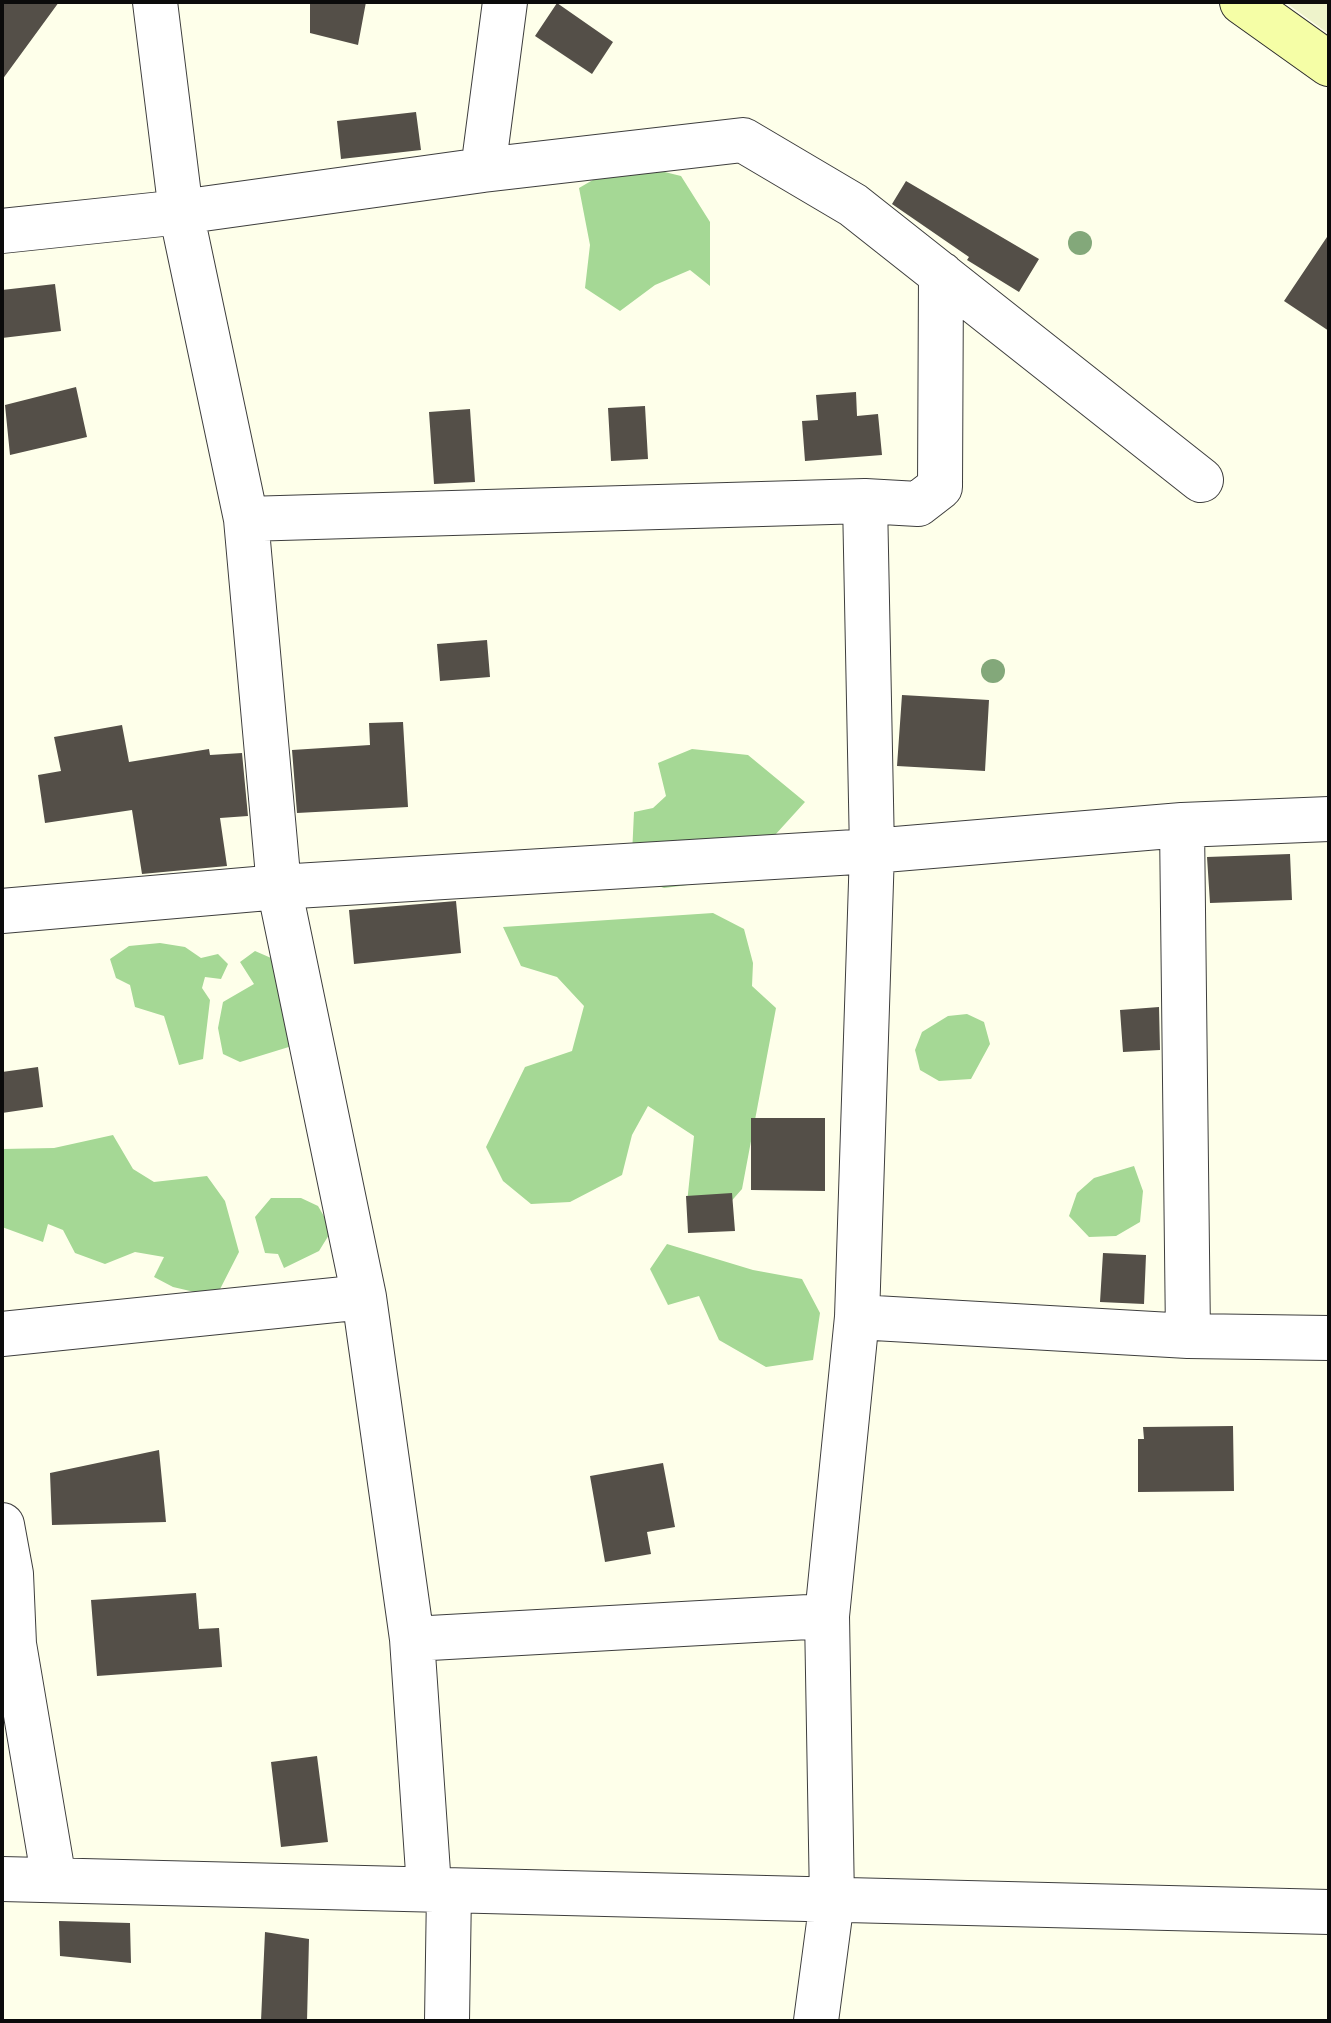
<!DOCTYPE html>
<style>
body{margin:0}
#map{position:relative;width:1331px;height:2023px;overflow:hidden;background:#feffea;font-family:"IBM Plex Serif",serif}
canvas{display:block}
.frame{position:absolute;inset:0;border:4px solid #0b0b0b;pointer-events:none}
</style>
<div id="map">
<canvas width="1331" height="2023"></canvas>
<div class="frame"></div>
</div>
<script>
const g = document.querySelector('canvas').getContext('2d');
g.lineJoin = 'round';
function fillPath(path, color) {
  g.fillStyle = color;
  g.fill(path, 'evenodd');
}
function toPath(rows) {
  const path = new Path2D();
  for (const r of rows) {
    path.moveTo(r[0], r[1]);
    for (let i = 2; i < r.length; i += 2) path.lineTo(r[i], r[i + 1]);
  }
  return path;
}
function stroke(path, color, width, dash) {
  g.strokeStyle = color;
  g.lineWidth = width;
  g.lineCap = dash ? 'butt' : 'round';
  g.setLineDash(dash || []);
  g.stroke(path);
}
fillPath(toPath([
 [1285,2,1329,2,1329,34]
]), '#eef3cb');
fillPath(toPath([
 [624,162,681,176,710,222,710,286,690,270,655,285,620,311,585,288,590,245,579,188],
 [692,749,748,755,805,802,735,879,664,888,631,876,634,812,653,808,666,796,658,763],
 [713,913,744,929,753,963,752,986,776,1008,742,1189,720,1214,687,1203,694,1136,648,1106,632,1135,622,1175,570,1202,531,1204,503,1181,486,1147,525,1067,572,1051,584,1006,557,977,521,966,503,927],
 [160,943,185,947,201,958,218,954,228,964,221,979,205,977,202,988,210,1000,203,1059,179,1065,164,1016,135,1007,130,985,116,978,110,959,129,946],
 [255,951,294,968,292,1046,240,1062,223,1054,218,1028,223,1002,254,984,240,962],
 [967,1014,984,1022,990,1044,971,1079,939,1081,920,1070,915,1050,922,1032,948,1016],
 [113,1135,133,1169,154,1182,207,1176,225,1201,239,1252,216,1297,173,1287,154,1277,164,1257,135,1252,105,1264,75,1253,63,1230,48,1224,43,1242,2,1227,2,1149,54,1148],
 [1134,1166,1143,1191,1140,1222,1116,1236,1089,1237,1069,1216,1077,1193,1094,1178],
 [271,1198,301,1198,318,1206,332,1230,319,1251,284,1268,278,1254,265,1253,255,1217],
 [667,1244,753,1270,802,1279,820,1313,813,1360,766,1367,719,1340,699,1296,668,1305,650,1269]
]), '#a5d895');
fillPath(toPath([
 [2,2,59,2,2,80],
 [310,2,366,2,358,45,310,33],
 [557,3,613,42,592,74,535,36],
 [416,112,421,150,341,159,337,121],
 [906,181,1039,259,1019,292,967,260,969,257,892,204],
 [1329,234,1329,331,1284,301],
 [55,284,61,331,2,338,2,290],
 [76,387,87,437,10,455,5,405],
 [856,392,857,416,878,414,882,455,805,461,802,421,818,420,816,395],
 [645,406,648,459,611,461,608,408],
 [470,409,475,482,434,484,429,412],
 [487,640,490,677,440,681,437,644],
 [902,695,989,700,985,771,897,766],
 [403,722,408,807,297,813,292,750,370,745,369,723],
 [122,725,129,762,209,749,210,755,242,753,248,816,220,818,227,866,142,874,132,810,45,823,38,775,61,771,54,737],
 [1290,854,1292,900,1210,903,1207,857],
 [456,901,461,953,354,964,349,910],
 [1159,1007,1160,1050,1123,1052,1120,1010],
 [38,1067,43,1107,2,1113,2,1072],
 [751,1118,825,1118,825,1191,751,1190],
 [732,1193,735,1231,688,1233,686,1196],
 [1103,1253,1146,1255,1144,1304,1100,1302],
 [1233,1426,1234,1491,1138,1492,1138,1439,1144,1439,1143,1427],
 [159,1450,166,1522,52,1525,50,1473],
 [663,1463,675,1527,647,1532,651,1554,605,1562,590,1476],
 [196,1593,199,1629,219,1628,222,1667,97,1676,91,1600],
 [317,1756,328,1842,281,1847,271,1762],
 [59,1921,130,1923,131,1963,60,1956],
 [265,1932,309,1939,307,2021,261,2021]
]), '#544f48');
const street = toPath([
 [155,2,181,212,246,519,279,887,364,1297,412,1639,429,1887],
 [483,170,505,2],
 [2,231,181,212,483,170,743,140,853,205,1201,480],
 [246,519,865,501,918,504,940,487,941,274],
 [1182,825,1188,1336],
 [2,911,279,887,872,851,1182,825,1329,819],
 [857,1317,1188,1336,1329,1338],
 [2,1334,364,1297],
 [2,1525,11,1574,14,1644,54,1880],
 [412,1639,827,1616],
 [2,1879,1329,1912],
 [447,2021,449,1891],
 [816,2021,832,1900,827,1616,857,1317,872,851,865,501]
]);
const secondary = toPath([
 [1242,2,1329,64]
]);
stroke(street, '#3e3e3e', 46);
stroke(secondary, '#2d2d2d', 46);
stroke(street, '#fff', 44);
stroke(secondary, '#f5fea6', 44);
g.fillStyle = '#83a87a';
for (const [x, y] of [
 [1080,243],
 [993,671]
]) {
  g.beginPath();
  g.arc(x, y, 12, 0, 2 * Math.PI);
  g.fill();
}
</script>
